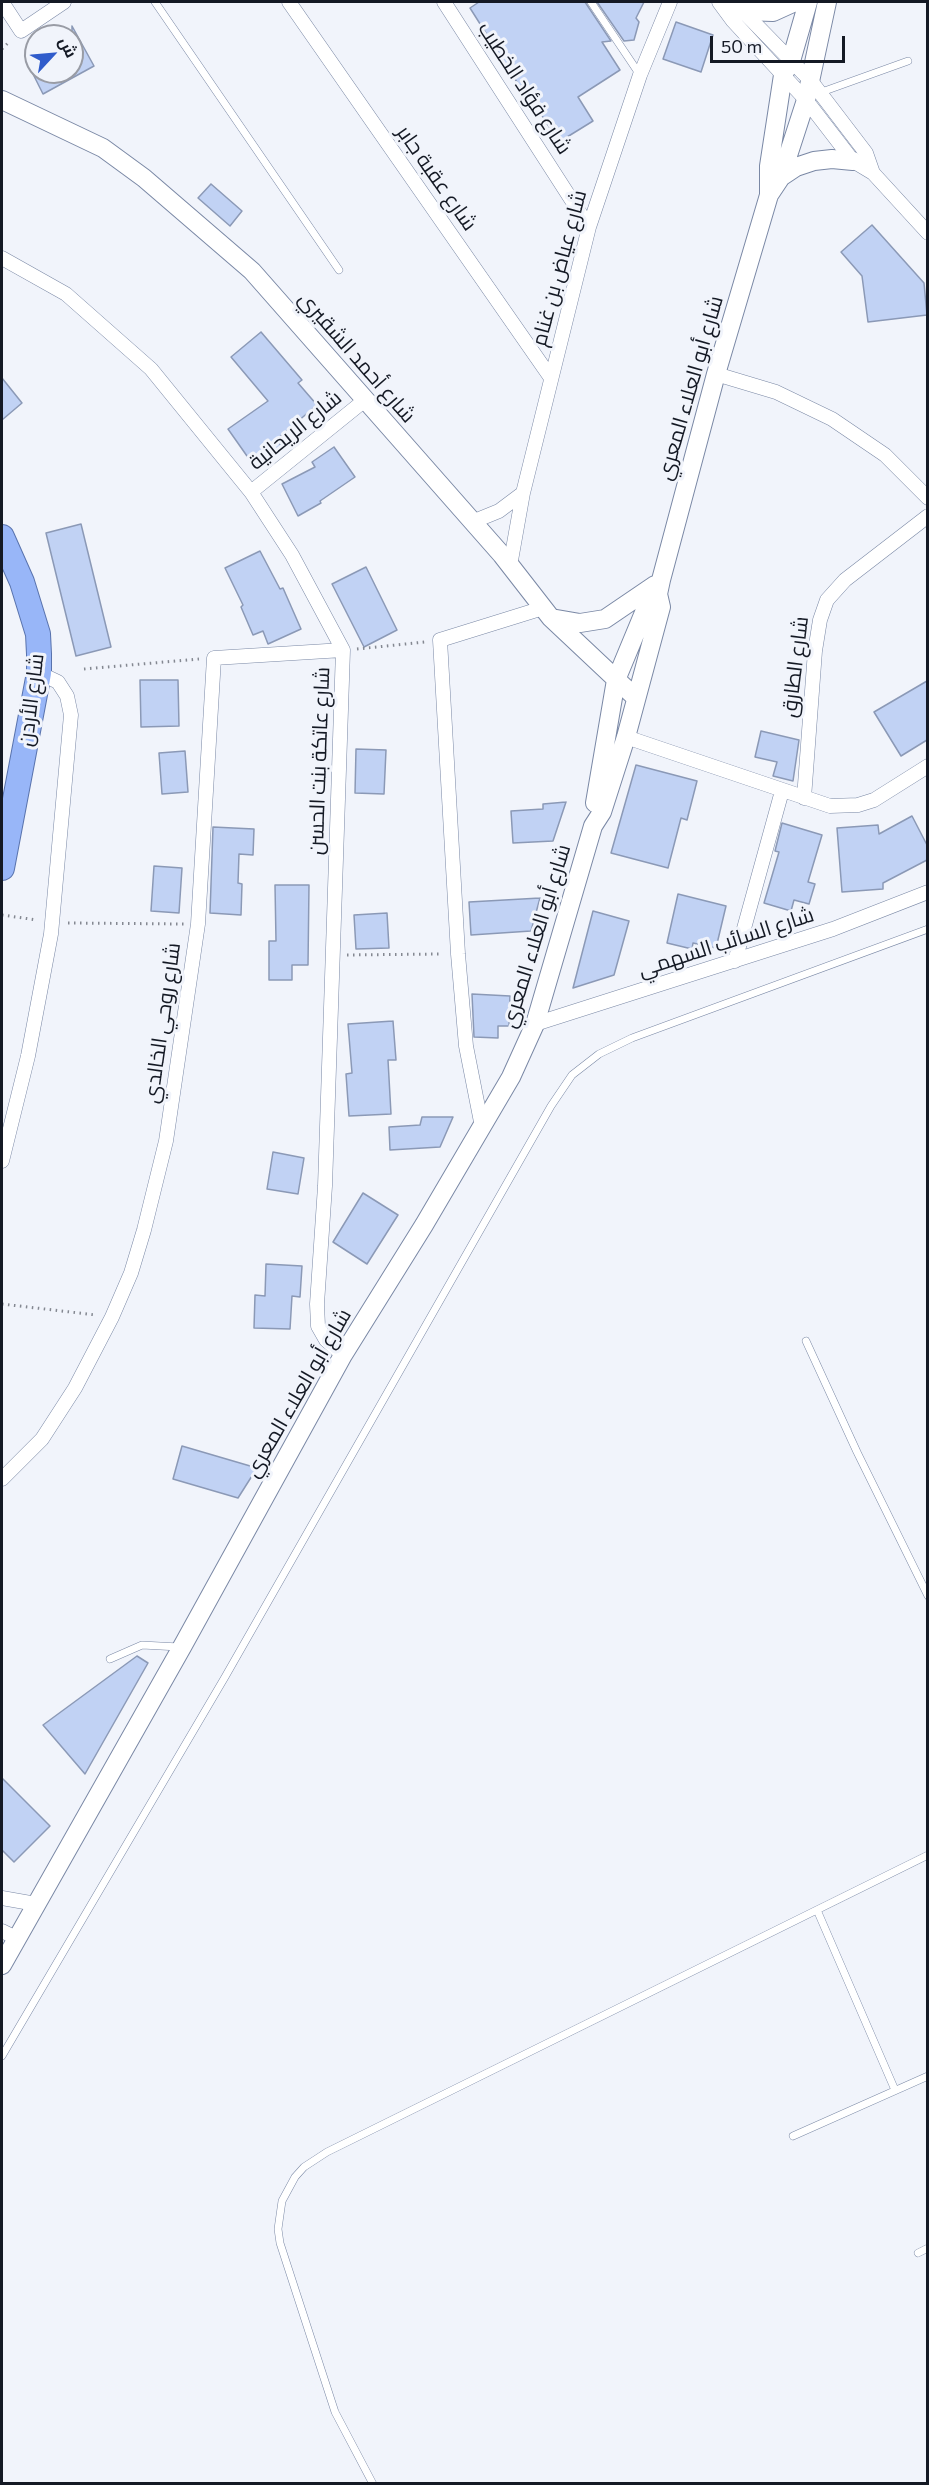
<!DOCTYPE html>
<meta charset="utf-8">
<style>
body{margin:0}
#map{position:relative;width:929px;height:2485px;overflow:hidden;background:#f1f4fb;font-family:Commissioner,Cairo,sans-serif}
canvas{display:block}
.frame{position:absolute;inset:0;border:3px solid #141924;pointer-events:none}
.north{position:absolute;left:24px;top:24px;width:60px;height:60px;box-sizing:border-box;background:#f1f4fb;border:2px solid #999ca5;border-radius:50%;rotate:64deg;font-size:16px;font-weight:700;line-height:24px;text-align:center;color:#141924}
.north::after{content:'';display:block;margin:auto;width:21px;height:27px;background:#305ccb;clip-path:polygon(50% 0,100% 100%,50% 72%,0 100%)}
.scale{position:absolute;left:710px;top:36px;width:135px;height:27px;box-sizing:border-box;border:3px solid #141924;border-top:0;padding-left:8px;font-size:18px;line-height:21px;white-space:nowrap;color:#141924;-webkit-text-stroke:4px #f1f4fb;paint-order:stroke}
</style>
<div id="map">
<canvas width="929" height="2485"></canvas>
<div class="frame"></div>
<div class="north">ش</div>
<div class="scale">50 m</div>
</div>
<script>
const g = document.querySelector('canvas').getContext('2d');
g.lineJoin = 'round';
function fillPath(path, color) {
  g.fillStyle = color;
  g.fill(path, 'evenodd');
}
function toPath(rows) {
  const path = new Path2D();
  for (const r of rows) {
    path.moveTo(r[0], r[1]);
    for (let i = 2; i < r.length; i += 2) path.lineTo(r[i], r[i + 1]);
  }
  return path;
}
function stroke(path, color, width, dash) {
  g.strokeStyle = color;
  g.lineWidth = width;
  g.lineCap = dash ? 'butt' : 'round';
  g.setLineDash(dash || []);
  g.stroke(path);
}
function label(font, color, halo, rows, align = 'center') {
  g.font = font + ' Commissioner,Cairo,sans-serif';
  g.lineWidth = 6;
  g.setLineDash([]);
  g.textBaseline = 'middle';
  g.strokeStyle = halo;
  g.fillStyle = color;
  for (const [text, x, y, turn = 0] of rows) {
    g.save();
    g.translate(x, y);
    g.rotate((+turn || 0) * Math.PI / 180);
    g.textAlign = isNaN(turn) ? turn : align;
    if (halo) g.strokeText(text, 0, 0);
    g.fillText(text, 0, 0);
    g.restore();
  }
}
const building = toPath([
 [479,2,585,2,611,41,602,42,620,70,578,97,593,121,559,142,522,85,520,87,470,8,479,2],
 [597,2,644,2,636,18,639,22,634,40,624,41,597,2],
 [676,22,713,35,701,72,663,59,676,22],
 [72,26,94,66,43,94,32,72,72,72,72,26],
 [211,184,242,211,230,226,198,198,211,184],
 [872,225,924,283,927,315,868,322,862,276,841,252,872,225],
 [261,332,302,380,298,383,317,405,277,439,281,446,254,466,228,429,268,401,231,357,261,332],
 [2,378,22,403,2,420,2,378],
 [334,447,355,477,320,501,321,503,298,516,282,484,315,467,312,462,334,447],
 [81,524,111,647,76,656,46,533,81,524],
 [260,551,280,589,283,588,301,629,268,644,263,631,253,635,241,607,243,605,225,568,260,551],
 [366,567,397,630,364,647,332,584,366,567],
 [140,680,178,680,179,726,141,727,140,680],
 [927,681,927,740,901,756,874,712,927,681],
 [761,731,799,740,793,781,773,776,777,762,755,757,761,731],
 [356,749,386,750,384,794,355,793,356,749],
 [185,751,188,792,162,794,159,753,185,751],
 [636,765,697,781,687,820,681,818,668,868,611,853,636,765],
 [566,802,553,841,513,843,511,811,543,809,543,804,566,802],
 [912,816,927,845,927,860,883,883,883,889,842,892,837,828,878,825,879,834,912,816],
 [782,823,822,835,808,882,815,884,809,904,794,900,791,911,764,903,779,852,775,851,782,823],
 [213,827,254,829,253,855,239,854,238,883,242,884,241,915,210,913,213,827],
 [154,866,182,868,179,913,151,911,154,866],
 [275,885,309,885,308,965,292,965,292,980,269,980,269,941,276,941,275,885],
 [678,894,726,906,716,948,693,943,692,949,667,943,678,894],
 [540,898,531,931,471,935,469,902,540,898],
 [593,911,629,921,614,975,573,988,593,911],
 [387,913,389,948,356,949,354,915,387,913],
 [472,994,510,996,509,1026,498,1026,498,1038,474,1037,472,994],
 [393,1021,396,1060,388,1060,391,1114,349,1116,346,1074,352,1073,348,1024,393,1021],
 [422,1117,453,1117,440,1147,390,1150,389,1127,420,1125,422,1117],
 [273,1152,304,1158,298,1194,267,1189,273,1152],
 [363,1193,398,1215,367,1264,333,1242,363,1193],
 [266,1264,302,1266,300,1297,292,1296,290,1329,254,1328,255,1295,265,1296,266,1264],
 [182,1446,257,1468,238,1498,173,1479,182,1446],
 [137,1656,148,1663,85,1774,43,1725,137,1656],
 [2,1778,50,1826,14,1862,2,1850,2,1778]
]);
fillPath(building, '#c1d2f4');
stroke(building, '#8b99b6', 1.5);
const service = toPath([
 [155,2,339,270],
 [591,2,640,75],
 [819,93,908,61],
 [806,1341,857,1452,928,1596],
 [110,1659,142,1645,179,1647],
 [817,1910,895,2090],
 [2,2056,225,1677,551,1106,572,1075,599,1054,632,1038,928,929],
 [793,2136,928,2076],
 [918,2253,928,2248],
 [373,2484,335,2412,280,2243,278,2229,282,2201,295,2177,304,2167,327,2152,928,1855]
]);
const minor = toPath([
 [2,2,21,31,64,2],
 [289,2,551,378],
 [444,2,589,227],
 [719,2,733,21,806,100,853,161,873,173],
 [734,2,811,81,866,153,873,173,928,233],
 [2,258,66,294,151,369,251,492,292,555,343,650,325,1186,317,1304,318,1326,326,1340,343,1355],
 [716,374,776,392,832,419,885,455,928,498],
 [251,492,365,400],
 [472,522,499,511,523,493,589,227,640,75,670,2],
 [510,566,523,493],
 [626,737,830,806,858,805,874,800,928,766],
 [804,798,815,651,820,620,827,600,845,580,928,516],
 [735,961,782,791],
 [535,1024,833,929,928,892],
 [482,1127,466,1046,458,954,440,640,543,608],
 [2,1161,28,1056,51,934,71,715,67,696,58,682,39,673],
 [2,1479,42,1439,75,1388,112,1317,131,1273,144,1230,166,1141,198,924,214,658,343,650],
 [2,1898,36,1904],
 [2,1931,16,1938]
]);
const tertiary = toPath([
 [744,11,773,12,795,2],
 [2,100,103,148,144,178,252,271,502,555,551,618,635,697],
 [781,177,796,167,814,161,832,159,853,161],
 [769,195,769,166,783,75,791,61,808,2],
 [551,618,580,623,605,619,655,585],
 [595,803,616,680,648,603,658,594],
 [2,1965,182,1647,343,1355,424,1225,511,1077,535,1024,593,826,602,812,626,737,661,607,658,594,661,580,716,374,769,195,781,177,806,100,827,2]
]);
const trunk = toPath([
 [2,537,22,582,38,634,39,654,39,673,2,868]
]);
stroke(service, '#7a88a5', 8);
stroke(minor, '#7a88a5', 15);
stroke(tertiary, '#7a88a5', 20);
stroke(trunk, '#5973ad', 26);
stroke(toPath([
 [2,49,9,42],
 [357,649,425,642],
 [84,669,199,659],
 [2,915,37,920],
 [68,923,184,924],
 [347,955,442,954],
 [2,1304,96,1315]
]), '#848891', 3, [1.5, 4.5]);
stroke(service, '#fff', 7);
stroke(minor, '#fff', 14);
stroke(tertiary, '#fff', 18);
stroke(trunk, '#98b6f8', 24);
label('21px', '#141924', '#f1f4fb', [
 ["شارع فؤاد الخطيب",525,88,57],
 ["شارع عقبة جابر",437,178,55],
 ["شارع عياض بن غنام",559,268,-75],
 ["شارع أحمد الشقيري",357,357,49],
 ["شارع أبو العلاء المعري",690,388,-74],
 ["شارع الريحانية",295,430,-39],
 ["شارع الطارق",795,667,-83],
 ["شارع الأردن",31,700,-83],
 ["شارع عاتكة بنت الحسن",319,761,-88],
 ["شارع أبو العلاء المعري",536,936,-73],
 ["شارع السائب السهمي",726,942,-18],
 ["شارع روحي الخالدي",162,1023,-82],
 ["شارع أبو العلاء المعري",298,1393,-60]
]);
</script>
